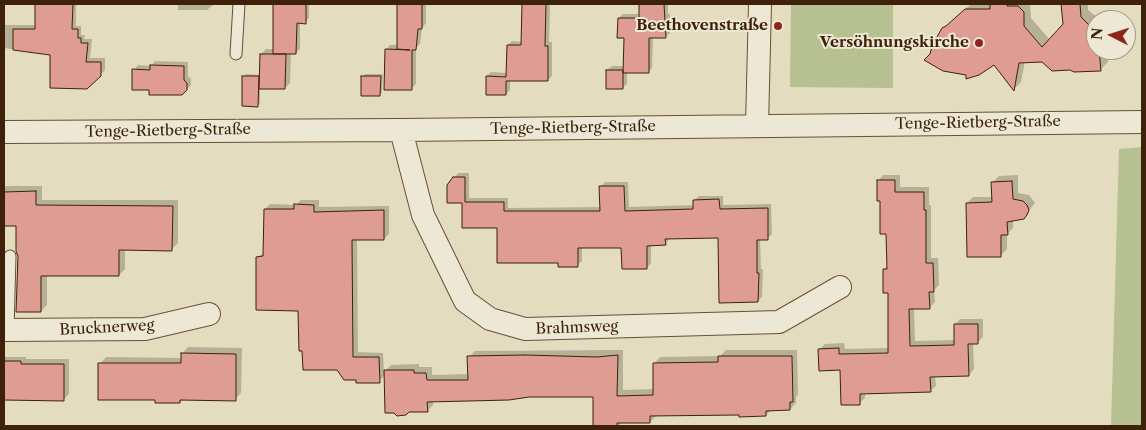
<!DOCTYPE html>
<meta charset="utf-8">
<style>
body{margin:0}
#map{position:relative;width:1146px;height:430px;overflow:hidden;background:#e4dcbe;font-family:"Libre Caslon Text",serif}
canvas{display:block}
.frame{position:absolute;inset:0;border:5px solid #3d2108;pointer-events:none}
.north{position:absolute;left:1086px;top:10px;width:50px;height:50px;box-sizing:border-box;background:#ede8d5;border:1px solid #a79883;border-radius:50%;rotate:275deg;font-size:14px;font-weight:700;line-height:20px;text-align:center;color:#3d2108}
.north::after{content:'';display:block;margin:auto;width:18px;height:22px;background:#8f2418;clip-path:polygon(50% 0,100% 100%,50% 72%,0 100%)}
</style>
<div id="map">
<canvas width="1146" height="430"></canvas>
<div class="frame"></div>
<div class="north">N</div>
</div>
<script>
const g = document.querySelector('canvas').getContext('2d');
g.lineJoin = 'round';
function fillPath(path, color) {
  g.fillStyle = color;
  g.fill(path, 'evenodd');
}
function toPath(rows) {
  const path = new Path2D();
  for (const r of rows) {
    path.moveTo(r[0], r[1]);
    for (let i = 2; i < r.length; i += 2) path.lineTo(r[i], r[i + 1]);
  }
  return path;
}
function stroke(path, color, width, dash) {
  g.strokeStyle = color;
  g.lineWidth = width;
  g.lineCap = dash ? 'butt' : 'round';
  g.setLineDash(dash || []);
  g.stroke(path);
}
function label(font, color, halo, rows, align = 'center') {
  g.font = font + ' "Libre Caslon Text",serif';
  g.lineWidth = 4;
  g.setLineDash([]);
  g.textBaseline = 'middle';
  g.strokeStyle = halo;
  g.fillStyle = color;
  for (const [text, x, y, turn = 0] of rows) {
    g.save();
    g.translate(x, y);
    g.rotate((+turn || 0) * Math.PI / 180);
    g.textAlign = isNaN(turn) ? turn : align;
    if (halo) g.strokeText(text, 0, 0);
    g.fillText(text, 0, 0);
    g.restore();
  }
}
fillPath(toPath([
 [791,4,893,4,893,88,790,87],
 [1142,147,1142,426,1111,426,1119,149]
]), '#b6c090');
fillPath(toPath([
 [36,4,76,4,76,26,81,26,81,35,85,35,84,39,92,39,90,58,105,58,105,70,86,88,51,54,4,48,4,54,4,25,36,25],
 [178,4,213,4,213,5,207,10,178,10],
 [275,4,309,4,309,18,305,22,300,22,300,49,296,53,291,53,290,83,285,88,260,88,260,103,257,105,243,77,246,74,261,75,261,54,266,49,274,49],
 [399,4,426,4,426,23,422,28,420,44,416,48,416,84,411,89,386,50,390,45,398,45],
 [523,4,550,4,549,42,552,42,552,76,548,80,510,79,510,90,506,94,487,76,491,72,508,73,508,45,512,41,522,42],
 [640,4,668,4,668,14,670,14,670,33,665,37,653,37,652,68,648,72,627,72,627,84,622,88,607,70,612,66,625,66,625,36,619,18,623,14,640,14],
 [971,4,1030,4,1031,18,1050,40,1064,24,1062,4,1088,4,1088,10,1099,19,1096,20,1096,50,1107,50,1108,62,1100,70,1042,61,1025,61,1021,82,1014,89,995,64,967,74,931,55,943,29],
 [155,61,188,62,188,76,191,79,191,85,182,94,150,89,134,70,138,65,151,66],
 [365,74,383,74,382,92,380,95,363,76],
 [458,173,469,173,469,198,508,198,508,208,601,207,600,187,605,182,628,182,629,207,695,205,694,200,699,196,723,196,723,205,771,204,772,234,768,238,760,238,761,269,763,269,762,297,758,301,720,236,669,238,669,240,665,244,651,244,651,263,647,268,623,246,582,247,582,261,577,265,559,262,498,226,463,202,454,178],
 [883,175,900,175,900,187,929,187,929,205,931,205,931,258,938,258,939,285,934,290,935,302,929,308,914,308,915,341,955,340,955,325,960,319,983,319,983,337,977,343,973,343,974,369,969,375,935,376,936,386,930,391,865,393,865,398,859,403,841,369,820,349,825,344,844,343,845,349,889,348,889,291,884,269,889,265,887,233,878,181],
 [1018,175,1018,193,1029,195,1035,203,1023,218,1013,220,1013,228,1007,234,1007,249,1001,255,967,203,973,197,993,197,993,182,999,176],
 [4,186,42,186,42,200,178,200,178,243,172,249,125,249,125,269,119,275,47,275,47,305,41,311,19,256,17,225,4,225],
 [301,200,319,200,319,207,389,206,389,234,384,239,357,239,358,352,383,353,384,372,391,365,419,364,419,367,432,367,432,375,469,374,469,357,475,351,623,350,623,390,654,389,654,364,660,357,720,356,726,350,797,350,798,395,796,397,796,403,790,409,772,409,766,415,740,413,656,416,650,422,622,422,619,426,594,426,594,396,529,396,433,400,433,405,427,411,385,375,379,381,357,379,258,257,265,252,265,209,270,204,296,205],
 [188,347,242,348,241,393,235,399,183,399,180,402,156,399,100,364,106,357,182,358,182,354],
 [4,357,26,357,26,359,69,359,69,394,64,399,4,399]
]), '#0003');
const building = toPath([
 [35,4,73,4,72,29,78,29,78,38,81,38,81,43,88,43,86,62,101,62,101,76,87,89,50,88,50,55,13,50,13,29,35,29,35,4],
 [273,4,306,4,306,24,297,23,296,54,273,54,273,4],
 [397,4,422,4,422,29,418,29,416,50,412,50,412,90,384,90,385,49,410,50,397,49,397,4],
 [522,4,546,4,545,46,548,46,548,81,506,81,506,95,486,95,486,76,506,77,507,45,521,45,522,4],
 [639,4,664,4,666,38,649,38,649,73,623,73,624,38,617,38,618,18,639,18,639,4],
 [990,4,1007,4,1007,6,1018,6,1024,12,1024,26,1042,47,1063,24,1061,4,1080,4,1081,17,1091,27,1092,36,1096,40,1096,50,1099,50,1101,71,1074,72,1070,70,1052,71,1042,62,1019,63,1014,91,994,65,979,75,966,79,966,75,943,71,924,60,930,54,932,46,942,28,946,26,965,9,990,9,990,4],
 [260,54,286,54,285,89,259,89,260,54],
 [150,65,184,66,184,80,187,83,187,90,182,95,149,95,149,90,132,90,132,69,150,70,150,65],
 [606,70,623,70,623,89,606,89,606,70],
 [242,76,259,76,258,107,242,106,242,76],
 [361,76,381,76,380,96,361,96,361,76],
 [453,177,465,177,465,202,504,202,504,211,600,211,599,186,624,186,625,211,693,209,693,200,719,199,720,209,768,208,768,240,757,240,757,273,759,273,758,302,719,303,718,238,665,239,666,245,647,246,647,269,622,269,621,248,578,248,578,267,558,267,558,263,497,263,497,228,462,228,462,203,447,203,447,185,453,177],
 [877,180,895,180,895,192,924,192,924,210,926,210,926,263,933,263,934,292,929,292,930,309,909,309,910,346,954,345,954,324,978,324,978,344,968,344,969,376,930,377,931,392,860,394,860,405,841,405,840,370,819,371,818,349,839,348,839,354,888,353,888,293,883,293,883,269,887,269,886,234,880,234,880,201,877,201,877,180],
 [1012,181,1013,199,1023,201,1027,205,1029,210,1027,215,1024,219,1007,222,1008,235,1001,235,1001,257,967,257,966,203,992,202,991,182,1012,181],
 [36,191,36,205,173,206,172,251,119,250,119,276,41,276,41,312,16,312,18,256,16,251,16,226,4,226,4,192,36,191],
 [294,204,314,205,314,212,384,210,384,240,352,240,353,357,379,357,380,383,356,383,356,380,344,380,337,370,303,370,302,351,299,351,298,311,256,310,256,257,263,256,264,209,294,209,294,204],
 [181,353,236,354,236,401,180,400,180,403,155,403,155,400,98,400,98,363,181,363,181,353],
 [525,355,597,357,618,355,617,396,653,395,653,363,718,362,718,356,792,356,793,402,790,402,790,410,766,411,766,416,739,417,739,415,650,416,650,423,617,423,617,426,593,426,593,397,529,397,509,400,427,402,428,412,409,412,406,415,397,416,394,413,385,413,384,370,414,370,414,373,426,373,427,380,468,380,467,356,525,355],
 [4,361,21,361,21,364,64,364,64,401,4,400,4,361]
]);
fillPath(building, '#de9c92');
stroke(building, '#3d2108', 1);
const lane = toPath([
 [236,54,239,4],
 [8,331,10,256]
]);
const street = toPath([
 [757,126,760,4],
 [401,130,423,215,465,301,490,319,525,329,779,322,840,287],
 [4,132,401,130,1142,122],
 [4,330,145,329,209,314]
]);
stroke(lane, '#675036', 13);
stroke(street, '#675036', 24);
stroke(lane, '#ede8d5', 11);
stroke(street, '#ede8d5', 22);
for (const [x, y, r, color] of [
 [778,26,5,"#8f2418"],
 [979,43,5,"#8f2418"]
]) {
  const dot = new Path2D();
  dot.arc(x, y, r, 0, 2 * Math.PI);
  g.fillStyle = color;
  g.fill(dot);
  stroke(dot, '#ede8d5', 2);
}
label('bold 15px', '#3d2108', '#ede8d5', [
 ["Beethovenstraße",768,26],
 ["Versöhnungskirche",969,43]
], 'right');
label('15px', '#3d2108', '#ede8d5', [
 ["Tenge-Rietberg-Straße",978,123,-1],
 ["Tenge-Rietberg-Straße",573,128,-1],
 ["Tenge-Rietberg-Straße",168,131,-1],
 ["Brucknerweg",107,328,-3],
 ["Brahmsweg",577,328,-2]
]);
</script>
